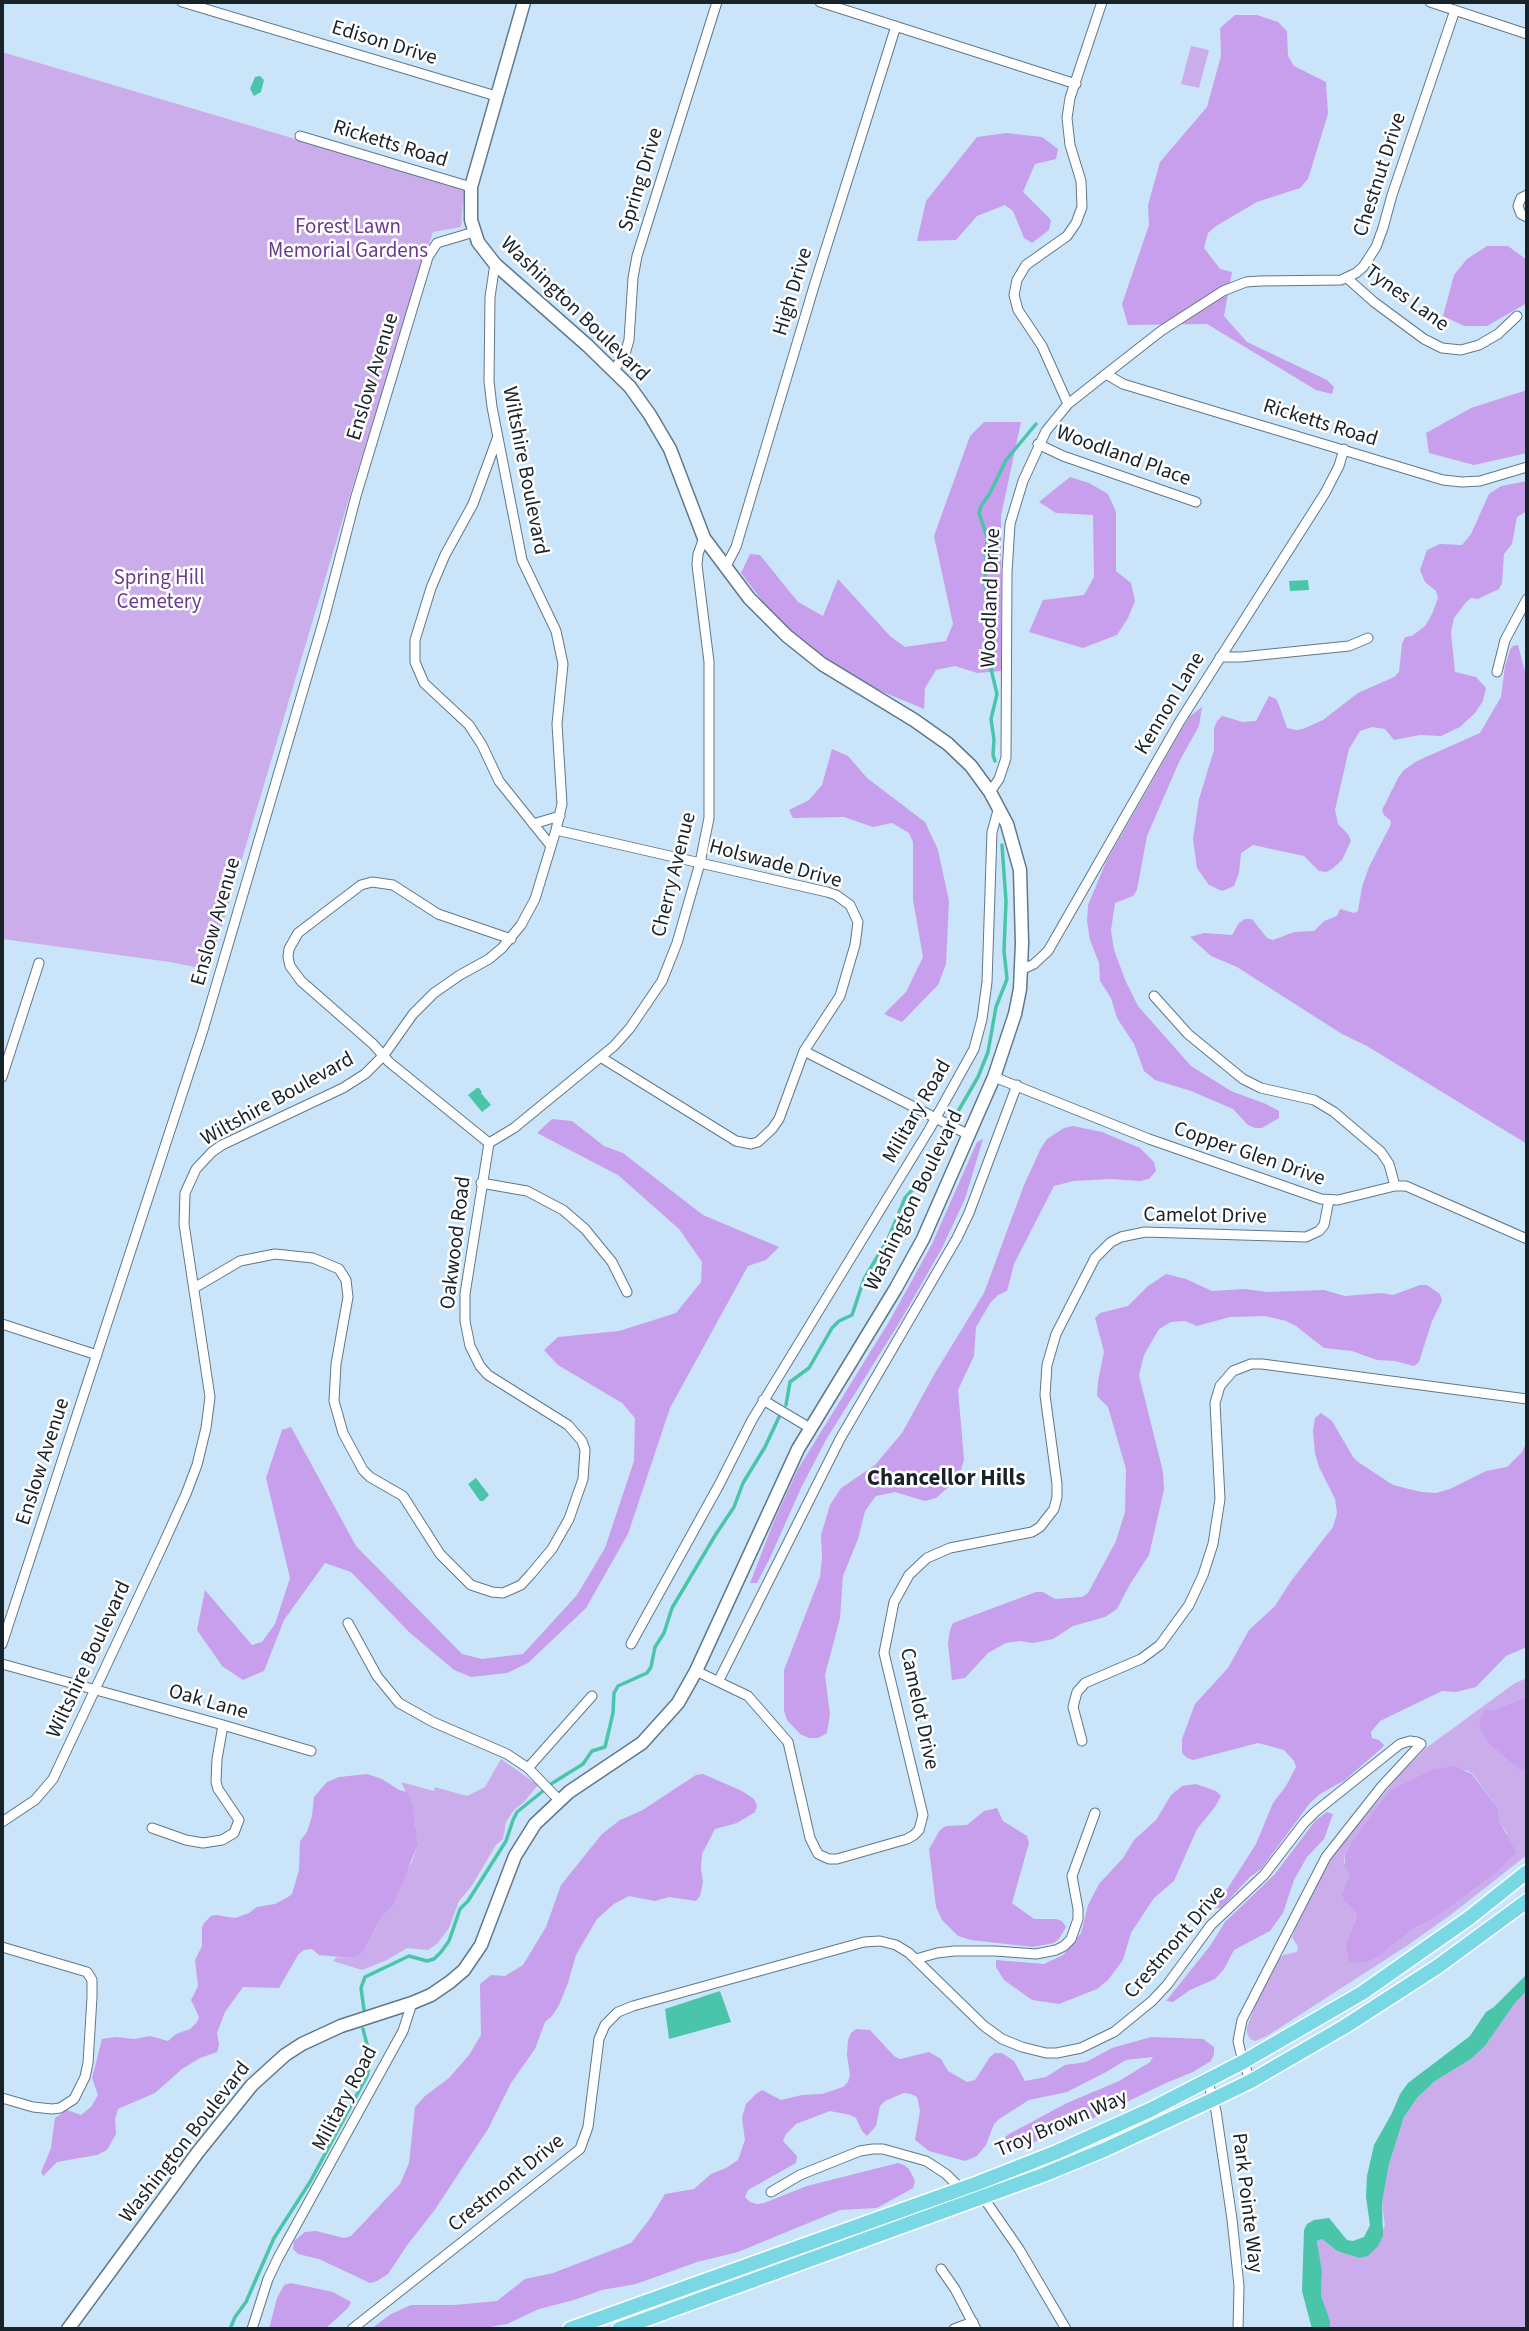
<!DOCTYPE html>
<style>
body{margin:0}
#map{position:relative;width:1529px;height:2331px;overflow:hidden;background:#cae5fa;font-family:"Source Sans 3",sans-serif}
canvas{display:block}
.frame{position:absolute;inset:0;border:4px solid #182229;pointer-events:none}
</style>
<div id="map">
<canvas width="1529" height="2331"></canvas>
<div class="frame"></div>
</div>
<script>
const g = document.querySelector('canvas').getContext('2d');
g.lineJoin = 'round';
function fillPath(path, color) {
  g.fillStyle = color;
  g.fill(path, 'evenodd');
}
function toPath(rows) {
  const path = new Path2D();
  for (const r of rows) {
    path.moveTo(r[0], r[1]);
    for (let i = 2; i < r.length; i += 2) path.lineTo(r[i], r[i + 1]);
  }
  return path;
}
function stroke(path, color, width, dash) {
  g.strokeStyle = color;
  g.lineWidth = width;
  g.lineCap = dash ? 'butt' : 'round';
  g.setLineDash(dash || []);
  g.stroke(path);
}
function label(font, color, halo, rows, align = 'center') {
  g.font = font + ' "Source Sans 3",sans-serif';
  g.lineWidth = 5;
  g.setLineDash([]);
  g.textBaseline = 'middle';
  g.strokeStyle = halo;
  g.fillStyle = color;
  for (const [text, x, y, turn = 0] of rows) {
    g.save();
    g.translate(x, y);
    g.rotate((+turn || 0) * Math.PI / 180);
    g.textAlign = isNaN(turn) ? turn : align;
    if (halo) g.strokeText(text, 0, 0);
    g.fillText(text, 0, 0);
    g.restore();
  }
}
fillPath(toPath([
 [1191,46,1209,50,1199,88,1181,84],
 [2,52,464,189,461,227,433,232,353,485,209,970,170,962,2,939],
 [1527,1678,1527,1696,1495,1710,1485,1709,1491,1746,1517,1768,1527,1768,1527,1855,1453,1913,1408,1945,1267,2036,1255,2041,1250,2039,1247,2033,1247,2027,1256,2004,1275,1964,1283,1955,1297,1952,1298,1947,1292,1937,1297,1925,1327,1865,1342,1844,1400,1774,1426,1748,1515,1683],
 [1466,1770,1473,1774,1498,1809,1500,1822,1507,1833,1496,1873,1434,1919,1413,1929,1381,1955,1349,1936,1357,1916,1354,1910,1343,1901,1342,1894,1349,1874,1344,1862,1345,1855,1352,1841,1366,1825],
 [501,1759,538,1785,524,1802,514,1810,506,1822,503,1839,496,1845,471,1887,459,1901,449,1928,437,1944,428,1950,407,1948,387,1960,362,1970,333,1961,337,1957,353,1958,360,1955,366,1948,378,1922,394,1904,405,1874,412,1862,418,1844,413,1807,401,1782,434,1791,435,1787,467,1796,485,1787],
 [1527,1991,1527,2329,1330,2329,1330,2321,1321,2295,1322,2271,1317,2241,1322,2239,1337,2251,1359,2258,1385,2226,1382,2203,1389,2164,1404,2117,1417,2098,1435,2081,1471,2059,1485,2046,1515,2003]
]), '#ccadeb');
fillPath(toPath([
 [1235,15,1257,15,1278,22,1287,31,1288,56,1294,66,1326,82,1328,114,1308,179,1300,188,1257,202,1216,226,1208,233,1204,248,1220,269,1232,272,1224,316,1247,342,1327,380,1334,387,1332,394,1316,390,1207,324,1128,325,1122,304,1149,225,1148,205,1160,162,1207,107,1221,56,1220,28],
 [1006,133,1042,137,1058,149,1056,159,1035,164,1023,192,1051,220,1049,230,1032,243,1024,238,1013,211,1005,205,977,216,956,240,917,241,926,201,977,137],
 [1487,246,1508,246,1527,260,1527,303,1487,326,1464,326,1443,316,1454,275,1467,259],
 [1527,390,1527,453,1474,465,1429,453,1426,433,1471,408],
 [984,422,1021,422,1001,516,1001,671,977,673,955,666,936,670,925,688,924,709,864,684,785,631,741,573,750,554,760,555,798,602,823,616,838,579,890,636,905,647,946,641,953,624,934,536,970,436],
 [1070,477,1089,483,1108,494,1116,512,1116,571,1131,583,1135,601,1128,618,1117,635,1083,648,1029,632,1043,600,1084,595,1094,577,1093,515,1056,513,1039,502],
 [1527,481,1527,511,1517,517,1512,544,1504,554,1502,583,1499,589,1478,599,1471,598,1466,602,1454,618,1451,632,1455,672,1476,677,1486,688,1483,701,1475,713,1460,727,1441,736,1420,735,1394,740,1385,729,1372,727,1360,731,1349,749,1335,810,1338,824,1348,834,1351,841,1342,860,1332,869,1326,872,1319,871,1304,856,1253,845,1241,853,1239,873,1234,886,1222,891,1209,885,1197,868,1193,839,1199,799,1214,750,1214,728,1217,721,1222,716,1243,722,1256,721,1269,696,1276,699,1279,705,1287,728,1296,730,1303,729,1323,720,1358,693,1394,677,1399,672,1402,644,1405,637,1412,636,1425,626,1432,614,1438,598,1436,591,1425,582,1420,570,1427,550,1440,544,1462,545,1471,534,1489,494,1501,486],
 [1518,645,1527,679,1527,1144,1367,1046,1342,1034,1237,967,1211,956,1190,937,1204,933,1232,935,1239,923,1245,919,1252,919,1267,938,1273,940,1294,932,1314,931,1324,921,1337,916,1340,909,1354,913,1358,911,1362,887,1369,867,1390,826,1391,821,1384,815,1382,810,1398,778,1404,770,1417,761,1480,733,1501,697,1505,666,1510,650,1513,646],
 [1202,707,1199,726,1179,762,1147,836,1137,890,1133,896,1115,903,1111,930,1114,950,1126,982,1138,1006,1191,1066,1231,1091,1266,1104,1279,1111,1279,1118,1262,1128,1255,1128,1248,1125,1233,1109,1191,1091,1155,1080,1144,1071,1134,1044,1117,1018,1111,998,1100,981,1099,963,1090,940,1087,921,1088,905,1106,862,1182,729,1190,716],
 [832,749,848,756,867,778,925,822,938,850,949,901,946,964,938,985,902,1022,884,1014,906,992,923,957,913,900,913,842,909,833,892,823,873,827,844,817,793,818,789,810,809,800,822,785],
 [552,1119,572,1121,604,1146,623,1153,703,1215,779,1247,766,1260,748,1266,670,1408,628,1534,586,1608,528,1663,507,1673,471,1677,454,1670,409,1632,351,1572,325,1563,284,1620,264,1671,243,1680,222,1666,197,1630,205,1590,252,1645,262,1642,275,1624,290,1578,266,1478,282,1430,291,1427,356,1546,462,1654,482,1659,523,1654,577,1595,605,1548,634,1461,635,1418,622,1403,558,1365,544,1350,558,1337,619,1331,676,1313,701,1282,702,1262,679,1229,618,1175,537,1133],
 [1073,1126,1102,1132,1140,1148,1154,1162,1156,1171,1149,1179,1140,1181,1110,1179,1073,1181,1054,1186,1014,1264,1007,1291,998,1295,991,1302,976,1327,974,1356,958,1390,964,1459,959,1478,936,1498,925,1501,895,1492,876,1496,865,1511,858,1539,843,1576,840,1618,825,1675,830,1714,827,1733,818,1738,809,1738,800,1734,787,1720,784,1711,784,1670,820,1577,822,1557,821,1535,830,1505,841,1488,875,1465,902,1433,935,1373,984,1293,1024,1185,1041,1148,1047,1139,1064,1128],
 [983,1139,965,1199,942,1248,898,1325,827,1438,801,1488,770,1558,757,1583,750,1583,774,1521,798,1469,890,1320,932,1244,977,1142],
 [1166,1274,1186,1279,1212,1291,1245,1289,1267,1292,1324,1290,1345,1296,1382,1293,1393,1295,1420,1285,1427,1285,1440,1294,1442,1301,1432,1321,1419,1362,1414,1366,1395,1361,1377,1360,1352,1351,1324,1348,1296,1326,1286,1321,1265,1316,1230,1317,1197,1326,1185,1321,1171,1322,1159,1329,1144,1355,1139,1375,1163,1472,1164,1490,1149,1555,1130,1584,1117,1609,1105,1617,1073,1626,1053,1639,1033,1643,1020,1641,1006,1643,988,1653,965,1678,952,1680,948,1644,950,1630,953,1623,1036,1592,1043,1592,1055,1599,1082,1597,1088,1593,1116,1541,1125,1512,1126,1469,1108,1407,1097,1396,1098,1381,1104,1352,1095,1318,1100,1313,1128,1306,1148,1286],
 [1321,1413,1332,1421,1353,1457,1358,1462,1393,1485,1421,1492,1436,1493,1450,1489,1486,1471,1507,1467,1522,1452,1527,1441,1527,1647,1506,1656,1476,1687,1456,1692,1442,1691,1380,1721,1371,1732,1372,1738,1379,1740,1384,1745,1382,1748,1345,1780,1320,1794,1310,1803,1261,1869,1250,1877,1221,1908,1215,1908,1256,1844,1273,1803,1286,1786,1296,1767,1294,1761,1284,1750,1258,1743,1193,1760,1187,1758,1182,1753,1182,1739,1195,1704,1228,1668,1249,1630,1275,1606,1291,1581,1333,1527,1337,1513,1335,1499,1319,1467,1315,1453,1313,1431,1315,1418],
 [1527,1696,1527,1768,1524,1770,1517,1768,1491,1746,1483,1734,1479,1721,1485,1709,1495,1710],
 [1453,1766,1472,1774,1498,1809,1500,1822,1516,1852,1496,1873,1434,1919,1413,1929,1381,1955,1369,1961,1356,1963,1349,1961,1346,1947,1349,1936,1357,1916,1354,1910,1343,1901,1342,1894,1349,1874,1345,1868,1345,1855,1352,1841,1391,1790,1432,1770],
 [367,1774,382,1779,399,1790,407,1792,413,1807,418,1844,394,1904,378,1922,366,1948,360,1955,353,1958,319,1955,312,1949,304,1950,298,1955,279,1988,243,1987,225,2012,217,2033,219,2045,217,2052,200,2058,182,2069,155,2093,118,2109,115,2119,116,2134,107,2150,97,2155,57,2162,43,2176,41,2172,51,2148,55,2118,67,2110,81,2115,91,2107,98,2095,92,2078,102,2039,116,2037,135,2039,150,2036,168,2041,176,2034,190,2029,197,2022,199,2017,191,2000,198,1986,195,1960,202,1946,202,1927,204,1923,211,1916,216,1915,235,1918,249,1913,257,1907,275,1904,288,1897,292,1894,299,1870,300,1841,307,1832,312,1816,314,1797,327,1782,339,1777],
 [703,1774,742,1791,754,1799,757,1806,755,1812,737,1823,715,1829,702,1854,701,1868,703,1882,700,1896,696,1901,669,1897,655,1901,629,1896,614,1904,597,1919,576,1955,568,1983,559,2005,552,2016,545,2022,535,2049,511,2083,488,2129,434,2211,408,2244,388,2274,377,2281,370,2283,319,2259,298,2254,293,2249,294,2241,305,2232,316,2231,344,2238,351,2236,400,2184,409,2163,415,2107,425,2096,449,2078,469,2055,481,2035,480,1984,491,1975,505,1976,523,1965,546,1927,561,1885,602,1834,620,1820,641,1811,696,1775],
 [1196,1784,1216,1791,1221,1796,1215,1807,1197,1829,1174,1881,1154,1898,1131,1933,1123,1960,1108,1980,1097,1989,1059,2004,1032,2000,1004,1980,996,1967,996,1960,1044,1964,1063,1955,1081,1933,1088,1905,1099,1884,1123,1858,1134,1840,1156,1820,1171,1795,1182,1786],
 [997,1808,1003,1821,1027,1836,1029,1843,1012,1903,1034,1919,1056,1919,1062,1921,1066,1927,1059,1939,1054,1943,1033,1947,971,1940,958,1936,942,1920,936,1907,929,1849,940,1830,946,1826,967,1825,984,1811],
 [1327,1812,1333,1814,1324,1839,1307,1857,1294,1880,1283,1913,1270,1931,1234,1950,1224,1969,1215,1979,1190,1990,1173,2002,1166,2001,1210,1946,1225,1922,1275,1874,1315,1821],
 [856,2029,870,2030,894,2056,900,2059,929,2052,941,2059,948,2071,967,2082,975,2080,990,2057,995,2053,1002,2053,1014,2061,1025,2081,1046,2077,1065,2065,1086,2062,1112,2048,1151,2037,1203,2039,1214,2047,1214,2054,1211,2061,1193,2072,1166,2083,1077,2126,1010,2151,1004,2153,998,2150,998,2143,1009,2134,1067,2103,1119,2081,1150,2062,1153,2057,1126,2060,1108,2071,1067,2092,1029,2100,999,2119,994,2124,986,2145,977,2156,965,2161,929,2151,915,2140,920,2111,917,2097,911,2094,904,2093,885,2101,880,2106,876,2126,867,2136,862,2131,856,2118,850,2115,830,2111,796,2124,786,2134,783,2141,797,2156,796,2163,748,2190,745,2197,750,2202,757,2204,764,2203,807,2186,898,2163,904,2165,909,2169,915,2181,913,2188,877,2208,840,2210,738,2252,697,2262,636,2284,602,2290,574,2300,539,2309,507,2324,479,2329,371,2329,391,2314,411,2305,454,2305,497,2301,525,2279,553,2273,631,2243,649,2220,665,2194,694,2189,711,2174,726,2168,738,2160,745,2140,742,2118,746,2104,756,2094,762,2090,781,2100,802,2095,822,2094,843,2087,848,2082,850,2075,847,2055,848,2040,851,2033],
 [291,2283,333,2292,351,2302,348,2308,325,2329,269,2329,277,2298,284,2285]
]), '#c79fec');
fillPath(toPath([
 [260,76,264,80,261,92,254,96,250,89,255,77],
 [1308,580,1309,590,1290,591,1289,581],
 [477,1088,479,1088,482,1092,481,1093,491,1105,482,1112,468,1095],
 [476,1478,489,1495,483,1501,480,1501,468,1484],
 [1527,1974,1527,1991,1515,2003,1485,2046,1471,2059,1435,2081,1417,2098,1404,2117,1389,2164,1382,2203,1383,2236,1378,2246,1368,2256,1359,2258,1337,2251,1322,2239,1317,2241,1322,2271,1321,2295,1330,2321,1330,2329,1312,2329,1302,2291,1304,2230,1307,2224,1314,2220,1329,2218,1347,2240,1353,2241,1364,2237,1370,2225,1366,2197,1367,2176,1374,2145,1392,2113,1400,2094,1408,2083,1470,2036,1486,2012,1494,2007],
 [720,1991,731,2022,669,2039,665,2009]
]), '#4ac5aa');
stroke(toPath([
 [995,761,993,755,994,740,991,719,997,694,991,669,993,622,985,584,987,537,979,513,981,506,990,493,1006,460,1036,424],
 [953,1120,978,1077,988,1052,996,1007,1007,979,1004,951,1006,901,1002,845],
 [786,1405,790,1382,809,1368,832,1328,839,1321,852,1315,864,1279,888,1239,905,1198,922,1179,948,1132],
 [551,1784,583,1764,592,1751,605,1747,613,1713,614,1693,618,1686,647,1673,651,1667,655,1647,664,1633,672,1608,716,1534,734,1507,743,1483,765,1447,779,1417],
 [364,2010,361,1988,365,1977,409,1956,427,1961,434,1959,441,1952,449,1941,460,1909,468,1901,506,1841,513,1820,517,1812,543,1791],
 [230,2329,235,2317,246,2302,274,2238,310,2182,367,2076,371,2060,363,2029]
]), '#4ac5aa', 3.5);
const street = toPath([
 [182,2,496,96],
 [820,2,1076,84],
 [1430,2,1527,34],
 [300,136,471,187],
 [1527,195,1521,198,1518,206,1521,214,1527,217],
 [1347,278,1374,302,1424,339,1442,348,1461,350,1479,345,1498,334,1517,316],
 [614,370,625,354,629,340,633,278,637,256,717,2],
 [1106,374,1123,384,1443,480,1462,482,1480,481,1527,467],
 [1068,404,1042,346,1018,310,1014,295,1017,280,1026,265,1067,236,1076,223,1082,207,1081,181,1070,145,1067,118,1070,98,1102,2],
 [497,439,473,504,445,555,431,588,415,640,415,662,424,683,469,725,482,745,499,781,551,846],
 [1038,444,1063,456,1196,502],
 [725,568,736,547,815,283,896,26],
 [1220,657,1241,657,1349,646,1368,638],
 [1497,672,1505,640,1527,599],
 [990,792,999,779,1006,758,1007,572,1010,524,1023,481,1046,431,1068,404,1106,374,1161,331,1223,291,1246,282,1260,281,1341,280,1356,273,1363,267,1376,247,1383,228,1392,195,1455,10],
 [533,824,560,816],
 [556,830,827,892,836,895,850,905,858,922,855,945,840,996,804,1051,779,1119,772,1129,758,1142,751,1144,736,1141,602,1058],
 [1021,970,1034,964,1048,951,1180,721,1325,493,1339,466,1344,449],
 [1154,996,1188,1034,1243,1079,1261,1088,1314,1100,1334,1112,1381,1152,1389,1164,1395,1186],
 [804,1051,969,1135],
 [2,1077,39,963],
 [994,1077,1149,1139,1321,1199,1338,1200,1395,1186,1406,1186,1527,1239],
 [489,1143,514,1128,614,1046,630,1028,662,981,677,943,700,863,709,818,709,662,697,565,698,554,704,538],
 [481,1183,527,1191,563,1210,585,1229,612,1262,627,1292],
 [194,1288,240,1261,275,1254,313,1258,339,1269,346,1280,348,1297,336,1364,334,1401,343,1433,363,1470,370,1477,403,1496,440,1554,471,1585,492,1592,503,1593,521,1585,531,1574,552,1549,569,1519,583,1479,585,1450,582,1441,568,1425,488,1375,480,1366,470,1346,465,1321,465,1294,489,1143,389,1062,373,1044,301,981,290,966,288,957,289,949,298,933,361,885,372,882,393,885,438,914,511,939],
 [2,1324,97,1355],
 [763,1400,810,1428],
 [348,1623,377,1676,399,1703,433,1722,507,1754,528,1768,559,1800],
 [2,1644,203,1030,324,619,356,496,428,257,437,243,474,232],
 [631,1644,719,1485,752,1420,929,1130,974,1049,982,1019,987,982,992,832,999,807],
 [2,1664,223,1725,311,1751],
 [696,1671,748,1696,788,1742,810,1838,818,1854,829,1859,837,1859,907,1839,914,1835,919,1830,923,1815,884,1653,894,1602,909,1575,927,1558,950,1548,1032,1532,1040,1527,1054,1509,1057,1497,1057,1484,1045,1395,1047,1365,1056,1334,1095,1258,1111,1242,1121,1237,1145,1232,1306,1237,1319,1231,1324,1225,1329,1200],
 [719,1680,840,1439,957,1238,969,1213,1017,1085],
 [1082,1741,1073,1707,1077,1692,1085,1683,1141,1659,1160,1645,1189,1605,1203,1575,1213,1544,1220,1499,1215,1403,1220,1386,1233,1371,1251,1364,1262,1364,1527,1399],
 [528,1768,592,1696],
 [2,1822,35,1800,53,1779,161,1549,186,1494,197,1465,206,1428,210,1397,184,1224,185,1193,196,1169,212,1152,222,1145,343,1088,365,1074,384,1055,413,1014,434,993,460,975,489,959,502,948,521,925,535,899,556,830,562,804,557,724,563,664,556,631,522,560,492,407,489,381,490,297,495,264],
 [152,1828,186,1840,203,1843,222,1840,234,1833,239,1820,218,1789,216,1782,217,1759,223,1725],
 [2,1947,87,1972,92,1980,92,1997,88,2063,85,2077,74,2099,60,2108,52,2109,33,2107,2,2098],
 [916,1959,937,1953,954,1951,995,1951,1036,1954,1056,1950,1064,1946,1071,1939,1078,1919,1078,1909,1072,1876,1095,1813],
 [1208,2082,1216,2111,1232,2219,1239,2286,1238,2329],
 [771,2192,800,2175,860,2151,873,2149,883,2149,926,2161,946,2174,961,2189],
 [983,2197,1019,2249,1066,2329],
 [941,2269,955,2289,976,2329],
 [252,2329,268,2279,278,2258,403,2031,412,2003],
 [352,2329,580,2149,588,2127,599,2039,605,2025,618,2012,633,2006,864,1942,880,1941,896,1945,909,1953,984,2026,1002,2039,1022,2047,1046,2053,1057,2053,1081,2048,1114,2032,1152,2001,1167,1985,1211,1925,1264,1875,1304,1823,1315,1812,1400,1744,1410,1741,1417,1742,1421,1744,1382,1786,1326,1857,1242,2020,1238,2041,1243,2062,1251,2081],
 [954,2329,973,2322]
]);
const secondary = toPath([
 [68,2329,198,2152,252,2085,285,2055,302,2044,341,2026,412,2003,431,1995,450,1982,464,1970,481,1945,515,1856,535,1824,569,1792,642,1743,678,1703,696,1671,798,1449,896,1288,923,1239,994,1077,1015,1014,1020,989,1022,943,1020,870,1007,824,990,792,971,766,948,744,914,720,822,664,787,636,749,598,704,538,670,449,650,415,630,387,588,346,495,264,478,242,471,220,471,187,524,2]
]);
const primary = toPath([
 [570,2329,978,2183,1057,2152,1150,2110,1243,2062,1362,1993,1469,1918,1527,1872],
 [619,2329,1043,2175,1104,2150,1214,2099,1251,2081,1344,2027,1437,1967,1527,1901]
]);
stroke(street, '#60788b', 11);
stroke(secondary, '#60788b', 15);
stroke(primary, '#fff', 17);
stroke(street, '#fff', 9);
stroke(secondary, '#fff', 12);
stroke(primary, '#79d8e4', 14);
label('21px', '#182229', '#fff', [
 ["Edison Drive",384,44,17],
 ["Ricketts Road",390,145,17],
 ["Chestnut Drive",1381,175,-72],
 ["Spring Drive",642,180,-73],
 ["High Drive",794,292,-73],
 ["Tynes Lane",1406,299,36],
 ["Washington Boulevard",574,310,44],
 ["Enslow Avenue",374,377,-73],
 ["Ricketts Road",1320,424,17],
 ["Woodland Place",1123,457,20],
 ["Wiltshire Boulevard",524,471,79],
 ["Woodland Drive",992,598,-88],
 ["Kennon Lane",1171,704,-59],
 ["Holswade Drive",775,865,15],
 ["Cherry Avenue",675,875,-76],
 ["Enslow Avenue",217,922,-74],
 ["Wiltshire Boulevard",278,1100,-29],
 ["Military Road",918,1112,-60],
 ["Copper Glen Drive",1249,1155,19],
 ["Washington Boulevard",915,1201,-64],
 ["Camelot Drive",1205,1217,1],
 ["Oakwood Road",457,1243,-83],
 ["Enslow Avenue",44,1462,-72],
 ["Wiltshire Boulevard",90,1660,-65],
 ["Oak Lane",208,1703,16],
 ["Camelot Drive",918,1709,78],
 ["Crestmont Drive",1176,1943,-49],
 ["Military Road",346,2099,-62],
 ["Troy Brown Way",1062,2125,-23],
 ["Washington Boulevard",186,2143,-52],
 ["Crestmont Drive",507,2184,-39],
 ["Park Pointe Way",1246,2203,83]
]);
label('21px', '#6a3891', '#fff', [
 ["Forest Lawn",348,228],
 ["Memorial Gardens",348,252],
 ["Spring Hill",159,579],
 ["Cemetery",159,603]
]);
label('bold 23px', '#182229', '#fff', [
 ["Chancellor Hills",946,1480]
]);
</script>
